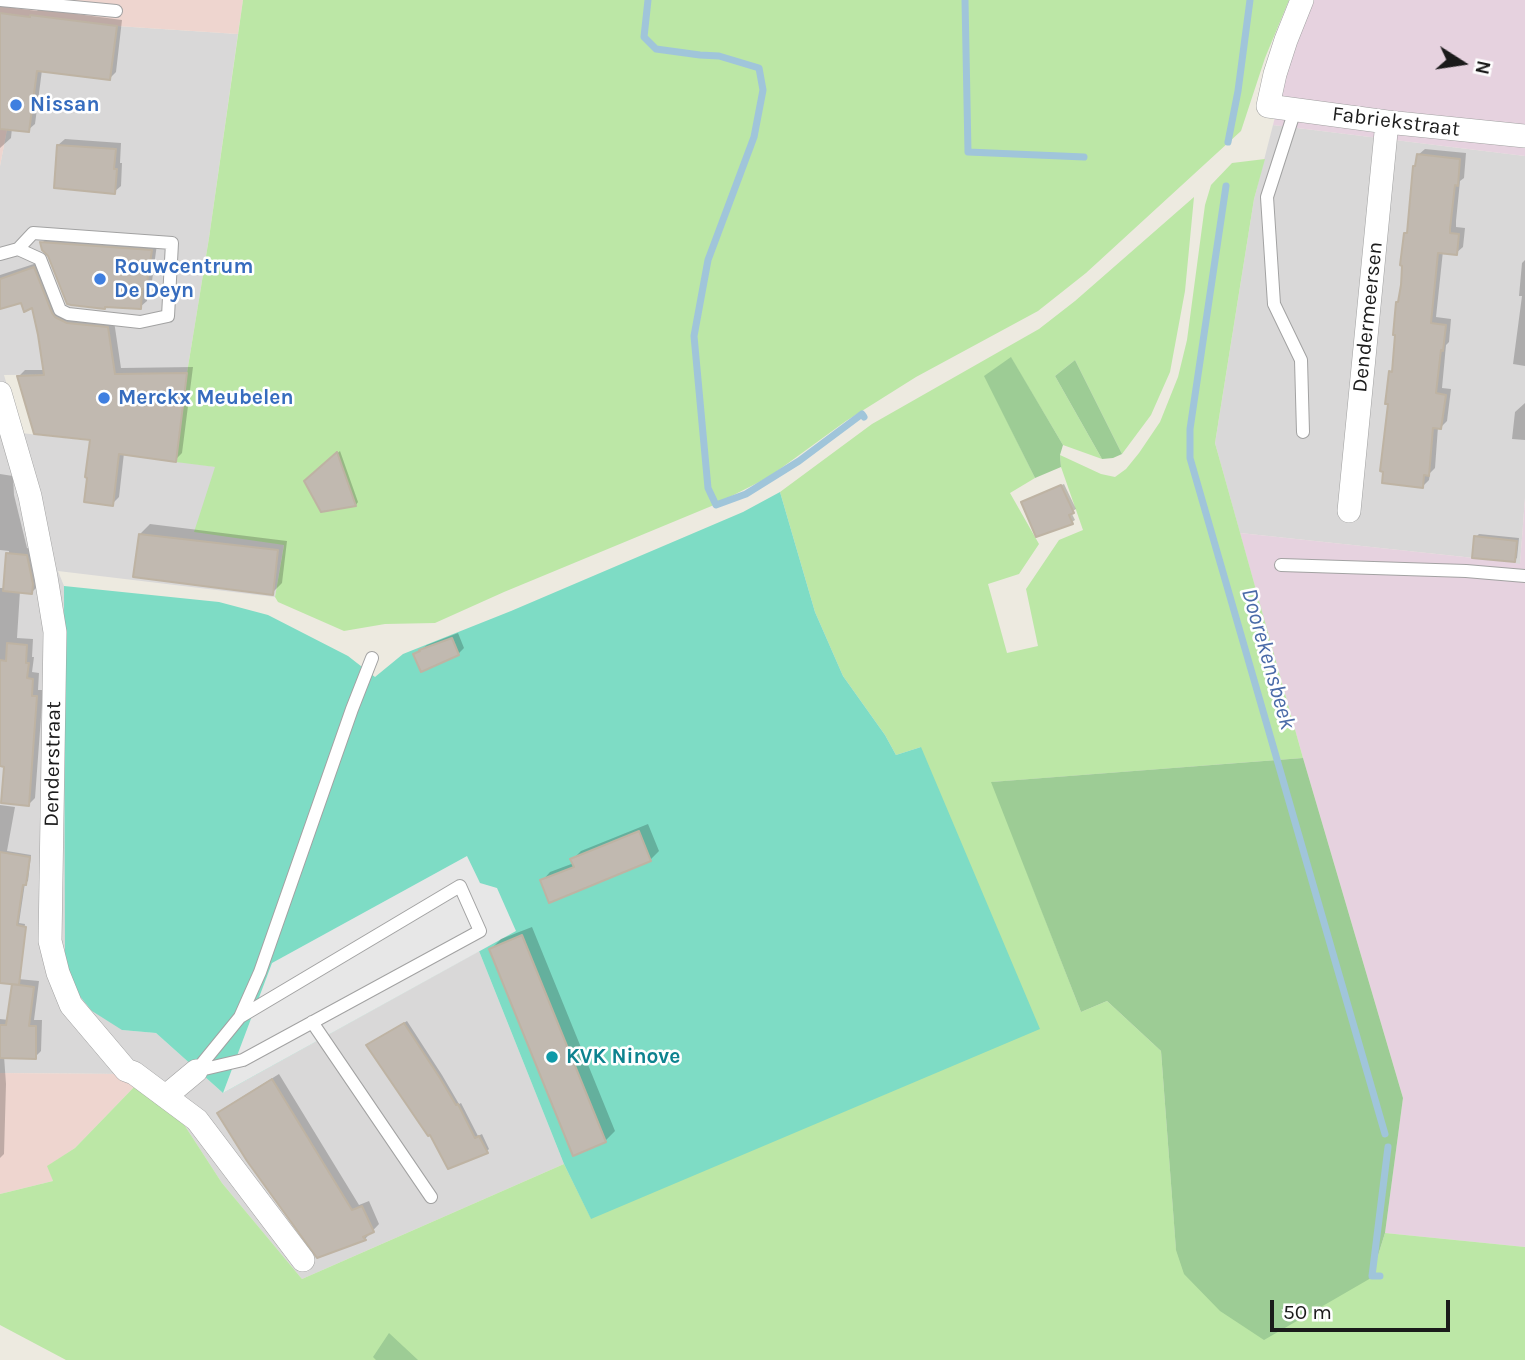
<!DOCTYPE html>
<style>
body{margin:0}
#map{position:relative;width:1525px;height:1360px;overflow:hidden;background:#edeae0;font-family:Karla,sans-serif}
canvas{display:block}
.north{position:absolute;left:1427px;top:28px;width:70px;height:70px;-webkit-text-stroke:5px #fff;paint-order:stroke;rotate:102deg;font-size:19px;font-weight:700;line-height:28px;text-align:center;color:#1b1b1b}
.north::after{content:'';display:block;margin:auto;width:24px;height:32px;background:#1b1b1b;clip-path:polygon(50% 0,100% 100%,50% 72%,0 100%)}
.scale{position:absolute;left:1270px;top:1300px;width:180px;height:32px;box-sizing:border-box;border:4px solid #1b1b1b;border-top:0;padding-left:9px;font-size:21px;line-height:24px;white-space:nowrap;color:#1b1b1b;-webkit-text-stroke:5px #fff;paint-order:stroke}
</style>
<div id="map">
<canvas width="1525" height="1360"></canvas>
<div class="north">N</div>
<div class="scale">50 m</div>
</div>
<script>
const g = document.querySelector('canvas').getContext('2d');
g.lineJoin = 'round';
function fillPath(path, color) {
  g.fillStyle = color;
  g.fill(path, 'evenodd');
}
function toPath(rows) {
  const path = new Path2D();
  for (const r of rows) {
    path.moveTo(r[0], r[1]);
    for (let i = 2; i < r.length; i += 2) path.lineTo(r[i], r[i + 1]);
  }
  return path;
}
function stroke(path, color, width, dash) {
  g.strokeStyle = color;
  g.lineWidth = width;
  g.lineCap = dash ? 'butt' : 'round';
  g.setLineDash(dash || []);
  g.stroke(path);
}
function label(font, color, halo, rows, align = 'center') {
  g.font = font + ' Karla,sans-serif';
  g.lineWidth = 5;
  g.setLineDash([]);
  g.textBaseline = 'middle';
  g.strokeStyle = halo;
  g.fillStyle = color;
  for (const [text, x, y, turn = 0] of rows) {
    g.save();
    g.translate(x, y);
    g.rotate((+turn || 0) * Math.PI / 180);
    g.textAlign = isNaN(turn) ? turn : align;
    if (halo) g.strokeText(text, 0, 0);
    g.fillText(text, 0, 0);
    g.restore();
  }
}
fillPath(toPath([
 [117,26,238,34,209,238,187,373,4,375,21,433,119,444,163,459,216,467,284,544,275,597,58,571,64,586,122,1030,156,1033,223,1093,479,951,564,1164,302,1279,222,1183,185,1126,123,1074,0,1073,0,166,7,129,37,71],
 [1273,125,1525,156,1525,498,1520,565,1502,561,1240,533,1215,443,1254,199]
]), '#d9d8d8');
fillPath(toPath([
 [0,0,243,0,238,34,117,26,110,80,37,71,29,132,7,130,0,166],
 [0,1073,123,1074,138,1083,75,1148,48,1166,53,1181,0,1194]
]), '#eed5cf');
fillPath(toPath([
 [1313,0,1525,0,1525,156,1273,125,1289,61],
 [1525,498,1525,1247,1385,1233,1403,1098,1303,758,1240,533,1502,561,1520,564]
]), '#e6d2df');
fillPath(toPath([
 [243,0,1289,0,1265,58,1241,131,1086,273,1038,311,916,377,846,421,769,477,714,505,504,592,435,623,385,624,344,631,278,602,275,597,284,545,194,532,215,467,176,462,187,373,209,238],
 [1265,159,1254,199,1215,443,1303,758,992,782,1081,1012,1107,1001,1161,1051,1176,1249,1371,1278,1385,1233,1525,1247,1525,1360,66,1360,0,1325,0,1194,53,1181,47,1166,75,1148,138,1083,185,1126,222,1183,302,1279,564,1164,591,1218,921,747,896,755,885,735,843,676,815,612,780,492,872,424,1039,329,1075,301,1194,197,1185,291,1170,372,1151,415,1122,454,1075,360,1055,376,1102,459,1063,445,1011,358,985,376,1035,478,1010,493,1039,544,1019,574,988,584,1007,653,1038,646,1026,589,1059,540,1083,530,1061,467,1060,455,1101,474,1115,477,1126,469,1139,453,1160,422,1178,377,1187,340,1205,205,1211,185,1232,163]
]), '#bce7a6');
fillPath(toPath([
 [1011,357,1063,445,1060,455,1061,467,1035,478,984,376],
 [1075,360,1122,454,1113,458,1102,459,1055,376],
 [1303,758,1403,1098,1385,1233,1371,1278,1264,1340,1220,1311,1184,1274,1176,1250,1161,1051,1107,1001,1081,1012,991,782],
 [389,1333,418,1360,376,1360,373,1357]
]), '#9dcc95');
fillPath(toPath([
 [780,492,815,612,843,676,885,735,896,755,921,747,1040,1029,591,1219,564,1164,479,951,223,1093,156,1033,122,1030,92,1011,74,989,65,963,64,586,219,602,268,615,348,656,375,677,403,654,511,611,743,512]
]), '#7edcc5');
fillPath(toPath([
 [467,856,480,883,497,888,516,931,223,1093,272,963]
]), '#e7e7e7');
fillPath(toPath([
 [0,6,37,11,39,9,122,20,116,72,110,78,42,70,35,124,28,130,12,128,11,138,0,148],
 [65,139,121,143,120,163,122,163,121,186,114,192,58,145],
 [1425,149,1466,153,1464,178,1460,181,1456,221,1456,227,1465,228,1463,247,1456,253,1443,251,1436,317,1451,319,1449,342,1446,345,1442,388,1451,389,1447,421,1441,427,1438,427,1435,468,1430,473,1429,480,1423,486,1390,403,1391,372,1394,369,1406,233,1409,230,1414,166,1417,163,1418,155],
 [48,237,157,244,152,281,148,286,147,301,140,307,50,255,42,243],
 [1525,260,1525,366,1513,364,1522,296,1519,296,1522,263],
 [40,262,58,307,114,321,121,368,193,367,182,453,175,460,124,453,119,497,112,504,92,439,19,376,25,370,45,370,34,306,22,300,0,307,0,275],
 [1525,403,1525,440,1512,439,1515,412],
 [340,451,358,502,356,505,306,481],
 [0,474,13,476,14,495,27,548,33,549,38,586,32,592,20,591,17,638,33,639,32,657,34,657,32,672,39,673,38,690,43,690,35,798,29,804,6,765,0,764,0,588,5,588,9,551,0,550],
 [1064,484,1076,509,1071,512,1075,520,1072,522,1026,500],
 [150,524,287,541,282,583,272,593,140,534],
 [1479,534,1519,538,1517,558,1514,560,1476,537],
 [458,633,464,648,458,654,415,654,427,645],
 [0,805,15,807,7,851,31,855,28,881,25,883,19,923,25,924,18,979,39,981,34,1020,42,1020,41,1051,35,1057,4,1056,6,1084,4,1154,0,1158,0,1019,9,1020,15,983,0,981],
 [648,824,659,851,650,860,542,881,550,872,574,863,573,859,581,851],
 [532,927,615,1131,605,1141,491,949,501,939],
 [407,1021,442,1075,459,1104,461,1103,478,1136,482,1134,489,1149,487,1151,431,1133,371,1042],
 [279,1074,359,1205,369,1201,379,1224,365,1239,318,1256,220,1113,226,1107]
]), '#0003');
stroke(toPath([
 [648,0,644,37,656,49,700,55,719,56,759,68,763,90,754,137,708,260,694,336,708,488,716,505,746,494,799,461,862,414,864,417],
 [965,0,968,152,1084,157],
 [1228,142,1238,91,1250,0],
 [1226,186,1190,429,1190,458,1385,1134],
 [1380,1276,1372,1276,1388,1147]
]), '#a0c5da', 7);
const building = toPath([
 [0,13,30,17,30,15,117,26,110,80,37,71,29,132,0,129,0,13],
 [57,145,116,149,114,169,117,169,115,194,54,188,57,145],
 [1417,154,1460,159,1458,186,1455,185,1450,229,1450,233,1459,234,1457,255,1438,253,1431,323,1446,325,1443,351,1441,350,1436,393,1446,395,1441,429,1433,428,1429,476,1424,475,1423,488,1382,483,1383,472,1380,471,1388,404,1385,404,1387,388,1389,371,1392,372,1395,335,1393,335,1396,302,1398,302,1401,285,1402,266,1400,265,1404,233,1407,233,1413,166,1415,166,1417,154],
 [40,242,152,250,146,289,142,289,141,309,105,307,105,309,71,305,67,304,48,256,42,250,40,242],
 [34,267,52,313,55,317,67,323,108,327,115,374,187,373,176,462,119,454,113,506,84,502,87,478,85,477,90,440,34,434,17,376,44,375,38,335,32,308,24,312,21,303,0,309,0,279,34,267],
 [337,452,356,506,321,512,304,481,337,452],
 [1061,485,1074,513,1069,515,1073,524,1036,537,1021,502,1061,485],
 [139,534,278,550,273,595,133,577,139,534],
 [1474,536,1517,541,1515,562,1472,558,1474,536],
 [6,553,27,555,33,584,32,594,3,591,6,553],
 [452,638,459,655,421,672,413,654,420,651,419,650,452,638],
 [7,643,27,645,26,663,29,663,27,678,33,679,32,696,37,696,29,806,1,803,4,767,0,766,0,660,6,661,7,643],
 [639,831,651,861,549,903,540,880,574,867,570,859,639,831],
 [0,852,30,857,26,885,23,885,17,925,26,927,19,985,0,983,0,852],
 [522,935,606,1142,573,1156,489,949,522,935],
 [12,984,34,987,29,1026,36,1026,36,1059,0,1058,0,1025,6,1025,12,984],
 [404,1023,440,1078,456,1105,458,1104,475,1138,479,1136,488,1153,448,1169,430,1135,428,1136,366,1045,404,1023],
 [272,1079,352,1210,362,1206,374,1232,363,1237,366,1240,317,1258,247,1161,217,1113,272,1079]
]);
fillPath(building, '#c1b9b0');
stroke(building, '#beb3a3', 2);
const lane = toPath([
 [0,0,116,11],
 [1295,110,1267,197,1274,304,1301,360,1303,432],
 [0,254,18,249,33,233,172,243,168,316,140,322,68,314,60,310,40,259,18,249],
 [1281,565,1466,571,1525,576],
 [312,1022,431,1197],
 [196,1071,243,1060,480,931,460,886,240,1017],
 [196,1071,240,1017,260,972,352,709,372,658]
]);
const street = toPath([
 [1302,0,1286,40,1275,74,1268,106,1387,122,1525,136],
 [0,393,30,496,46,577,55,632,50,941,58,973,71,1005,126,1070,134,1073,197,1120,303,1260],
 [1349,511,1387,122],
 [166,1096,196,1071]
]);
stroke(lane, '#a2a2a2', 14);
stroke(street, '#a2a2a2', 24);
stroke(lane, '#fff', 12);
stroke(street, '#fff', 23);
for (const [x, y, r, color] of [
 [16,105,7,"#3f7fe0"],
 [100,279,7,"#3f7fe0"],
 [104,398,7,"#3f7fe0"],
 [552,1057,7,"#0f9aa8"]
]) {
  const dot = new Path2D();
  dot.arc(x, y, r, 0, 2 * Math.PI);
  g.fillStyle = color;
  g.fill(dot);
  stroke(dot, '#fff', 2.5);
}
label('bold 21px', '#366cbe', '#fff', [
 ["Nissan",30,105],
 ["Rouwcentrum",114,267],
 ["De Deyn",114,291],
 ["Merckx Meubelen",118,398]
], 'left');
label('21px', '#1b1b1b', '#fff', [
 ["Fabriekstraat",1396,122,7],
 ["Dendermeersen",1368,317,-84],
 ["Denderstraat",53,764,-89]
]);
label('bold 21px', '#0d838f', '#fff', [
 ["KVK Ninove",566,1057]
], 'left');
label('italic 23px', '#4a6ba8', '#fff', [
 ["Doorekensbeek",1268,659,74]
]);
</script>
